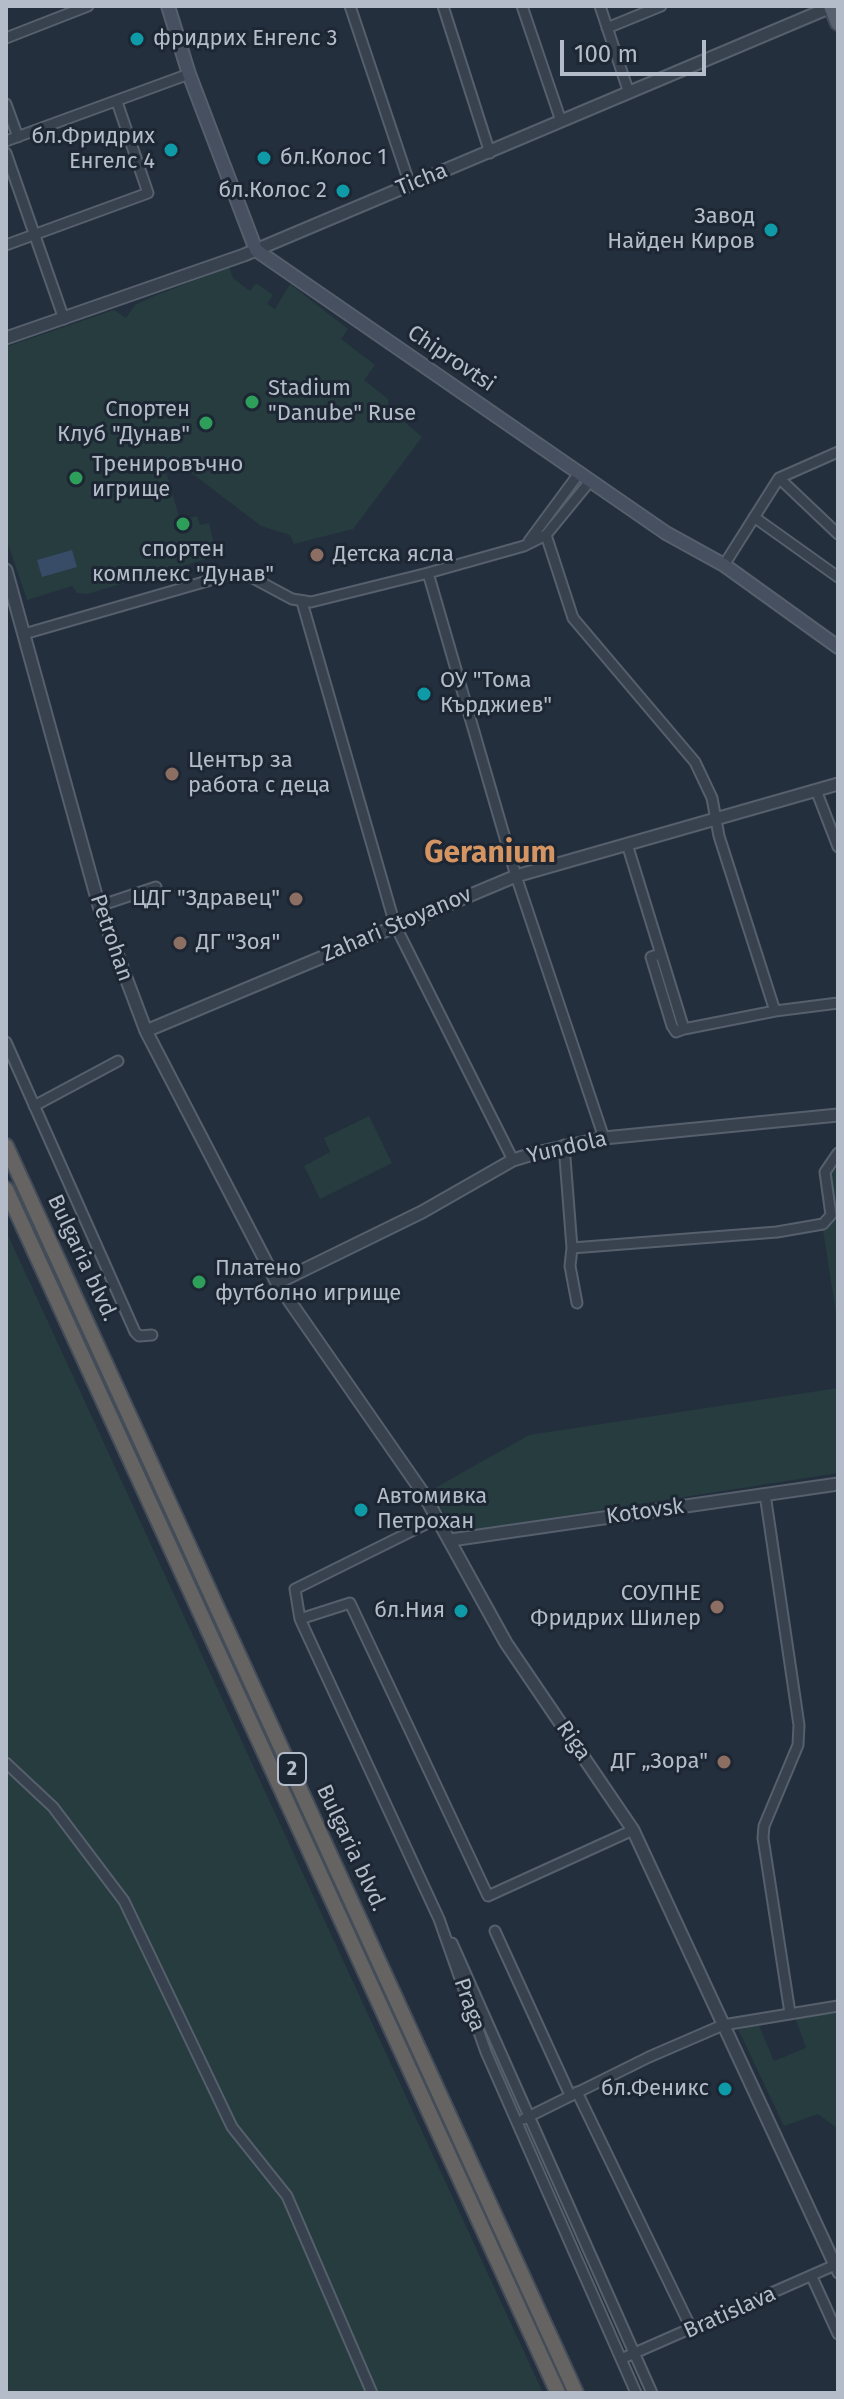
<!DOCTYPE html>
<meta charset="utf-8">
<style>
body{margin:0}
#map{position:relative;width:844px;height:2399px;overflow:hidden;background:#242f3e;font-family:"Fira Sans",sans-serif}
canvas{display:block}
.frame{position:absolute;inset:0;border:8px solid #b4bcc9;pointer-events:none}
.scale{position:absolute;left:560px;top:40px;width:146px;height:36px;box-sizing:border-box;border:4px solid #b4bcc9;border-top:0;padding-left:10px;font-size:24px;line-height:28px;white-space:nowrap;color:#b4bcc9;-webkit-text-stroke:6px #1d2633;paint-order:stroke}
</style>
<div id="map">
<canvas width="844" height="2399"></canvas>
<div class="frame"></div>
<div class="scale">100 m</div>
</div>
<script>
const g = document.querySelector('canvas').getContext('2d');
g.lineJoin = 'round';
function fillPath(path, color) {
  g.fillStyle = color;
  g.fill(path, 'evenodd');
}
function toPath(rows) {
  const path = new Path2D();
  for (const r of rows) {
    path.moveTo(r[0], r[1]);
    for (let i = 2; i < r.length; i += 2) path.lineTo(r[i], r[i + 1]);
  }
  return path;
}
function stroke(path, color, width, dash) {
  g.strokeStyle = color;
  g.lineWidth = width;
  g.lineCap = dash ? 'butt' : 'round';
  g.setLineDash(dash || []);
  g.stroke(path);
}
function label(font, color, halo, rows, align = 'center') {
  g.font = font + ' "Fira Sans",sans-serif';
  g.lineWidth = 6;
  g.setLineDash([]);
  g.textBaseline = 'middle';
  g.strokeStyle = halo;
  g.fillStyle = color;
  for (const [text, x, y, turn = 0] of rows) {
    g.save();
    g.translate(x, y);
    g.rotate((+turn || 0) * Math.PI / 180);
    g.textAlign = isNaN(turn) ? turn : align;
    if (halo) g.strokeText(text, 0, 0);
    g.fillText(text, 0, 0);
    g.restore();
  }
}
fillPath(toPath([
 [229,267,233,278,250,291,256,283,273,295,267,304,275,309,290,284,348,329,341,339,375,365,364,380,388,399,388,408,422,437,353,529,294,544,290,535,261,526,172,458,163,461,180,520,197,516,200,525,209,523,215,547,207,550,210,558,87,594,77,593,72,586,27,600,6,538,6,347,114,310,126,318,135,305,152,297],
 [369,1116,392,1163,320,1199,304,1166,330,1152,324,1138],
 [838,1169,838,1326,822,1224,831,1215,825,1172],
 [6,1231,543,2393,6,2393],
 [838,1388,838,1473,460,1532,428,1492,529,1435],
 [837,2013,838,2129,818,2114,784,2126,738,2029,758,2023,774,2061,806,2048,795,2017]
]), '#263c3f');
fillPath(toPath([
 [72,550,77,567,42,577,37,560]
]), '#394c67');
const minor = toPath([
 [350,6,410,185],
 [443,6,490,153],
 [522,6,561,121],
 [600,6,629,93],
 [607,28,661,6],
 [6,38,88,6],
 [6,104,18,137],
 [6,141,189,74],
 [6,153,64,319],
 [6,245,148,193,117,102],
 [779,478,838,534],
 [754,517,838,577],
 [546,535,573,618,695,762,712,798,719,836,775,1011,838,1003],
 [529,541,580,472],
 [724,565,779,478,838,452],
 [428,573,516,876,604,1138],
 [302,602,395,925,513,1160],
 [24,634,235,573,251,577,292,599,311,602,428,573,524,546,546,535,591,480],
 [816,790,838,847],
 [627,844,684,1029,775,1011],
 [99,906,156,887],
 [660,954,651,957,672,1026,676,1032,684,1029],
 [6,1042,135,1332,139,1336,152,1335],
 [34,1106,118,1061],
 [564,1145,572,1248,570,1266,577,1303],
 [572,1248,777,1232,823,1224,831,1215,825,1172,838,1153],
 [765,1494,799,1725,798,1745,764,1826,763,1838,790,2013],
 [438,1518,295,1589,300,1619,439,1919,486,2052,636,2393],
 [300,1619,350,1603,488,1896,633,1830],
 [6,1763,53,1807,124,1901,232,2127,287,2196,372,2393],
 [495,1931,570,2095],
 [452,1943,652,2393],
 [577,2092,692,2330],
 [524,2119,649,2057,723,2025,838,2006],
 [812,2277,838,2334],
 [621,2359,835,2265,838,2273]
]);
const tertiary = toPath([
 [6,338,244,255,831,7],
 [6,570,99,906,146,1031,277,1283,423,1493,506,1643,633,1830,835,2265,838,2264],
 [146,1031,516,876,838,784],
 [277,1283,422,1212,513,1160,536,1153,604,1138,838,1115],
 [451,1540,838,1484]
]);
const secondary = toPath([
 [168,6,189,74,256,250,666,533,724,565,838,647]
]);
const primary = toPath([
 [831,6,838,23]
]);
const trunk = toPath([
 [6,1146,576,2393],
 [6,1189,558,2393]
]);
stroke(minor, '#565f6c', 13);
stroke(tertiary, '#565f6c', 15);
stroke(secondary, '#565f6c', 16);
stroke(primary, '#414a57', 18);
stroke(trunk, '#434c59', 18);
stroke(minor, '#38414e', 9);
stroke(tertiary, '#38414e', 11);
stroke(secondary, '#465061', 12);
stroke(primary, '#56606e', 14);
stroke(trunk, '#656462', 14);
for (const [x, y, r, color] of [
 [137,39,8,"#0f9aa8"],
 [171,150,8,"#0f9aa8"],
 [264,158,8,"#0f9aa8"],
 [343,191,8,"#0f9aa8"],
 [771,230,8,"#0f9aa8"],
 [252,402,8,"#2e9e5b"],
 [206,423,8,"#2e9e5b"],
 [76,478,8,"#2e9e5b"],
 [183,524,8,"#2e9e5b"],
 [317,555,8,"#8d6e63"],
 [424,694,8,"#0f9aa8"],
 [172,774,8,"#8d6e63"],
 [296,899,8,"#8d6e63"],
 [180,943,8,"#8d6e63"],
 [199,1282,8,"#2e9e5b"],
 [361,1510,8,"#0f9aa8"],
 [717,1607,8,"#8d6e63"],
 [461,1611,8,"#0f9aa8"],
 [724,1762,8,"#8d6e63"],
 [725,2089,8,"#0f9aa8"]
]) {
  const dot = new Path2D();
  dot.arc(x, y, r, 0, 2 * Math.PI);
  g.fillStyle = color;
  g.fill(dot);
  stroke(dot, '#1d2633', 3);
}
for (const [x, y, w] of [
 [292,1769,28]
]) {
  const box = new Path2D();
  box.roundRect(x - w / 2, y - 16, w, 32, 6);
  g.fillStyle = '#1d2633';
  g.fill(box);
  stroke(box, '#b4bcc9', 2);
}
label('bold 20px', '#b4bcc9', null, [
 ["2",292,1769]
]);
label('22px', '#b4bcc9', '#1d2633', [
 ["фридрих Енгелс 3",153,39],
 ["бл.Фридрих",155,137,"right"],
 ["Енгелс 4",155,162,"right"],
 ["бл.Колос 1",280,158],
 ["бл.Колос 2",327,191,"right"],
 ["Завод",755,217,"right"],
 ["Найден Киров",755,242,"right"],
 ["Stadium",268,389],
 ["\"Danube\" Ruse",268,414],
 ["Спортен",190,410,"right"],
 ["Клуб \"Дунав\"",190,435,"right"],
 ["Тренировъчно",92,465],
 ["игрище",92,490],
 ["спортен",183,550,"center"],
 ["комплекс \"Дунав\"",183,575,"center"],
 ["Детска ясла",333,555],
 ["ОУ \"Тома",440,681],
 ["Кърджиев\"",440,706],
 ["Център за",188,761],
 ["работа с деца",188,786],
 ["ЦДГ \"Здравец\"",280,899,"right"],
 ["ДГ \"Зоя\"",196,943],
 ["Платено",215,1269],
 ["футболно игрище",215,1294],
 ["Автомивка",377,1497],
 ["Петрохан",377,1522],
 ["СОУПНЕ",701,1594,"right"],
 ["Фридрих Шилер",701,1619,"right"],
 ["бл.Ния",445,1611,"right"],
 ["ДГ „Зора\"",708,1762,"right"],
 ["бл.Феникс",709,2089,"right"]
], 'left');
label('22px', '#b4bcc9', '#1d2633', [
 ["Ticha",422,180,-22],
 ["Chiprovtsi",451,359,34],
 ["Zahari Stoyanov",397,925,-23],
 ["Petrohan",111,938,71],
 ["Yundola",567,1148,-13],
 ["Bulgaria blvd.",82,1258,65],
 ["Kotovsk",645,1512,-8],
 ["Riga",573,1741,55],
 ["Bulgaria blvd.",351,1848,65],
 ["Praga",469,2005,71],
 ["Bratislava",730,2313,-24]
]);
label('bold 30px', '#d59563', '#1d2633', [
 ["Geranium",490,854]
]);
</script>
